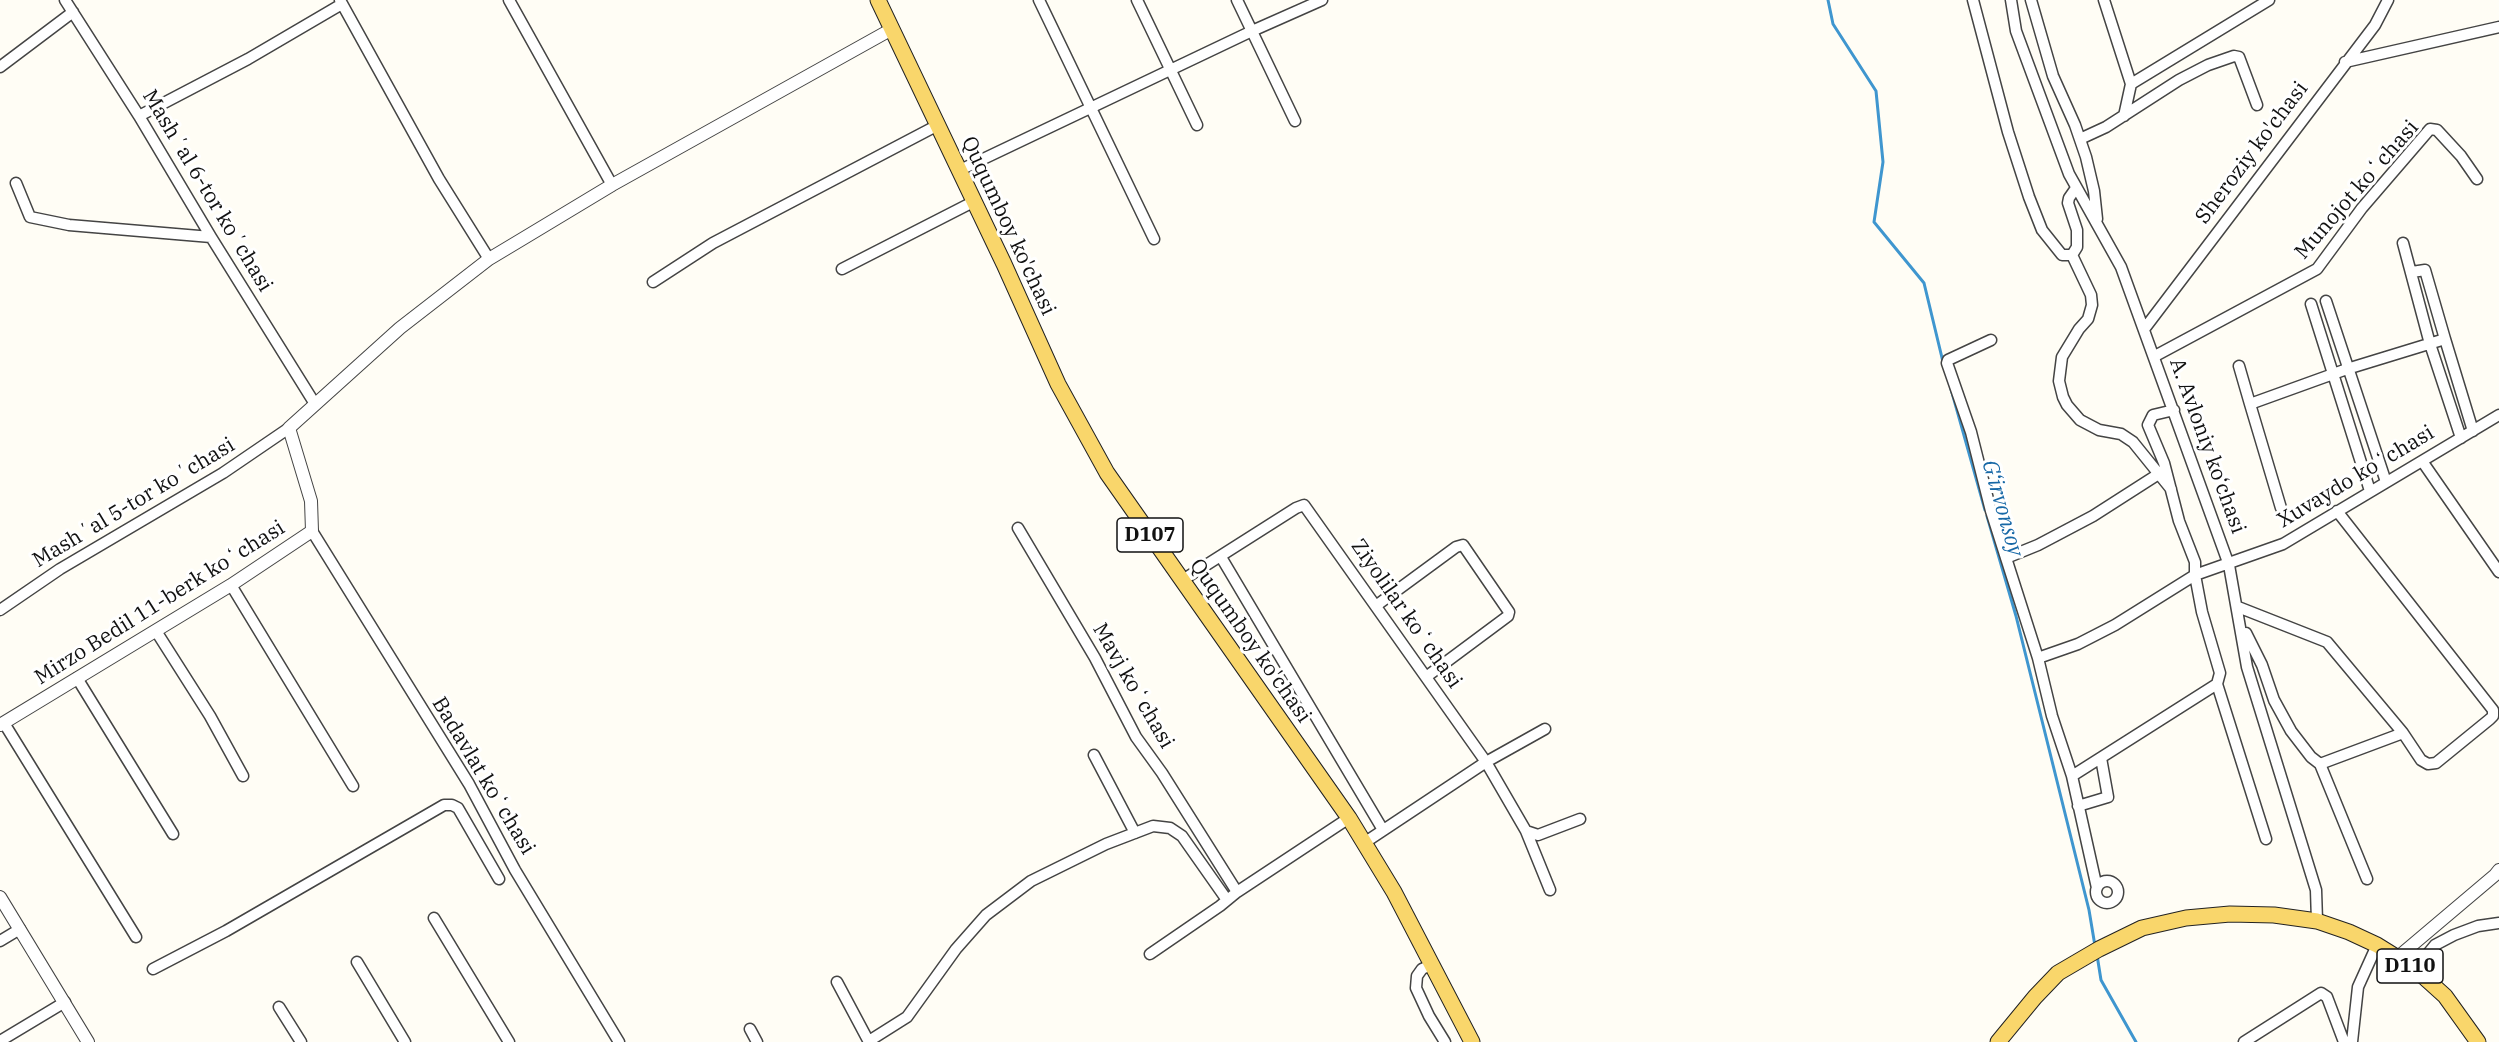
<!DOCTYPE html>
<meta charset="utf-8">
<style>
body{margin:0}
canvas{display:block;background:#fffdf5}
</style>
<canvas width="2499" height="1042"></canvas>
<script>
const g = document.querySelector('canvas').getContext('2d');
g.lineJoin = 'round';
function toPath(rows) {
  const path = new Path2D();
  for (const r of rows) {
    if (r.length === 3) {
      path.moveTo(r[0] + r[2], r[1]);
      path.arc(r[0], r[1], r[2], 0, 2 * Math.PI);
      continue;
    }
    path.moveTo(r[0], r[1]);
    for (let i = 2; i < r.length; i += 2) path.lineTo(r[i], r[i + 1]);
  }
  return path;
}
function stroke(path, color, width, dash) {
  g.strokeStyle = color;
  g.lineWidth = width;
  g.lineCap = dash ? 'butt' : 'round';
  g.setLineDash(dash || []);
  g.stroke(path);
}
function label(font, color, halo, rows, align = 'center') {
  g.font = font + ' "IBM Plex Serif",serif';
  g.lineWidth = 6;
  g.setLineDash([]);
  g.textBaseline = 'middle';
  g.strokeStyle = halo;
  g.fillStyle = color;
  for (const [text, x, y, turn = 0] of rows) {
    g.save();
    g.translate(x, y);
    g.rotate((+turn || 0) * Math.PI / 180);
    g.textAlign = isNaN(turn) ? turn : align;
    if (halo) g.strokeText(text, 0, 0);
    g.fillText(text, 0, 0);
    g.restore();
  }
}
stroke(toPath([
 [1828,0,1833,24,1876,91,1883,162,1874,222,1924,283,1943,362],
 [1951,389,1985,510],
 [1987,516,2016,616,2089,910,2095,946],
 [2097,955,2101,980,2136,1042]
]), '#3f96cf', 3);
const minor = toPath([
 [65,0,139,116,211,237,315,404],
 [340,0,439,179,489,259],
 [509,0,612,185],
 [1039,0,1154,239],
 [1137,0,1197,125],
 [1237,0,1295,121],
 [1973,0,2008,132,2029,197,2042,230,2062,255,2072,255,2077,247,2077,230,2068,203,2069,198,2076,188],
 [2011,0,2016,31,2069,174,2121,267,2229,565,2247,667,2316,890,2317,921],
 [2031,0,2053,76,2075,125,2086,157,2094,191,2097,219],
 [2104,0,2131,84,2124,116],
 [2345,62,2499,27],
 [0,67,73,12],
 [2131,84,2269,0],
 [139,116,248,59,342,4],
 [2080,139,2106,127,2179,80,2208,65,2234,56,2239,57,2257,105],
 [960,170,1252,31,1322,0],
 [16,183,30,217,69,225,211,237],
 [2403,243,2430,344,2461,438],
 [2072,255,2091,295,2092,305,2088,319,2079,329,2062,357,2059,381,2063,397,2067,405,2080,420,2099,430,2121,434,2133,442,2171,489],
 [842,269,973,202],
 [653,282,713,243,938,125],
 [2326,301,2386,482],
 [2311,304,2370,491],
 [2145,328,2375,25,2388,0],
 [2445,339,2473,431],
 [1991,340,1948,360,1947,363,1971,432,1991,511,2038,658,2052,716,2072,776,2097,888],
 [2155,356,2317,269,2362,208,2430,129,2437,130,2461,156,2477,179],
 [2239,366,2250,404],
 [2174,410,2153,415,2148,425,2164,463,2179,521,2195,562,2195,575,2202,612,2220,673,2217,684,2266,839],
 [2422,461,2499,572],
 [2281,508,2250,404,2347,369,2445,339,2425,270,2412,272],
 [1018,528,1095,658,1136,737,1162,773,1237,892],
 [312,531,469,784,515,870,619,1042],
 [1221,557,1383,830],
 [2006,558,2038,545,2093,516,2157,475],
 [1181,581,1296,508,1304,505,1486,762,1526,831,1538,835,1580,819],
 [231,585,353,786],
 [1377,605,1456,547,1463,545,1509,612,1508,616,1426,677],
 [2238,607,2327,642,2403,733,2421,760,2428,764,2436,763,2490,719,2493,716,2493,710,2337,511],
 [0,610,60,569,223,473,289,428],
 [156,631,210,716,243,776],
 [2246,633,2262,665,2274,700,2291,731,2311,757,2320,764],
 [2038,658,2078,644,2115,625,2195,575,2283,544,2499,415],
 [77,678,173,834],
 [4,723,136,937],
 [1094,755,1135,833],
 [2072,776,2217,684],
 [2078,806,2108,797,2101,758],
 [1526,831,1550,890],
 [1364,843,1486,762,1545,729],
 [2367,879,2320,764,2403,733],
 [2107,892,11],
 [434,918,509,1042],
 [0,941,20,929],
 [1150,954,1220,906,1237,892,1349,818],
 [357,962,405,1042],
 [1431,965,1422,969,1417,976,1416,988,1429,1016,1445,1042],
 [153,969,226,931,444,805,452,805,458,808,499,879],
 [2420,973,2426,956,2435,945,2454,935,2478,926,2499,923],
 [837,982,869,1042],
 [279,1007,301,1042],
 [750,1029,757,1042],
 [0,1041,65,1002],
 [869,1041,907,1017,956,949,986,915,1031,881,1106,844,1153,826,1170,828,1182,836,1227,900],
 [2244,1042,2321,993,2327,997,2344,1042],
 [2352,1042,2358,987,2377,945]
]);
const tertiary = toPath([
 [0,725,231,585,312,531,311,501,289,428,400,328,489,259,524,238,612,185,892,29],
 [0,897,88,1042],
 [2398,957,2495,875,2499,870]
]);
const primary = toPath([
 [878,0,1004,264,1058,384,1107,473,1349,818,1394,892,1472,1042],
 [1998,1042,2035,997,2058,973,2099,949,2142,928,2186,918,2230,914,2274,915,2317,921,2349,932,2377,945,2414,968,2445,996,2478,1042]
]);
stroke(minor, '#444', 13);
stroke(tertiary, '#444', 14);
stroke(primary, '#222', 17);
stroke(minor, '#fff', 10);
stroke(tertiary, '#fff', 12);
stroke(primary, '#f9d66b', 15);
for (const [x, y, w] of [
 [1150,535,66],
 [2410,966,66]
]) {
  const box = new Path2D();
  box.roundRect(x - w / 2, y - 17, w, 34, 4.5);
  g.fillStyle = '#fff';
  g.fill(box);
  stroke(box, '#111', 1.5);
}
label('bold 20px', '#111', null, [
 ["D107",1150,535],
 ["D110",2410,966]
]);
label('21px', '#111', '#fff', [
 ["Sheroziy ko'chasi",2252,153,-53],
 ["Munojot koʻchasi",2357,190,-49],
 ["Mashʼal 6-tor koʼchasi",207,191,59],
 ["Ququmboy ko'chasi",1008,226,65],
 ["A. Avloniy ko‘chasi",2207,446,70],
 ["Xuvaydo koʻchasi",2356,477,-31],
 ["Mashʼal 5-tor koʼchasi",134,503,-31],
 ["Mirzo Bedil 11-berk koʻchasi",160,603,-32],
 ["Ziyolilar koʻchasi",1406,614,55],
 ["Ququmboy ko'chasi",1250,641,55],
 ["Mavj koʻchasi",1133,686,60],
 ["Badavlat koʻchasi",483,776,59]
]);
label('italic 22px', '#1768a6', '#fff', [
 ["G‘irvonsoy",2002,508,74]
]);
</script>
